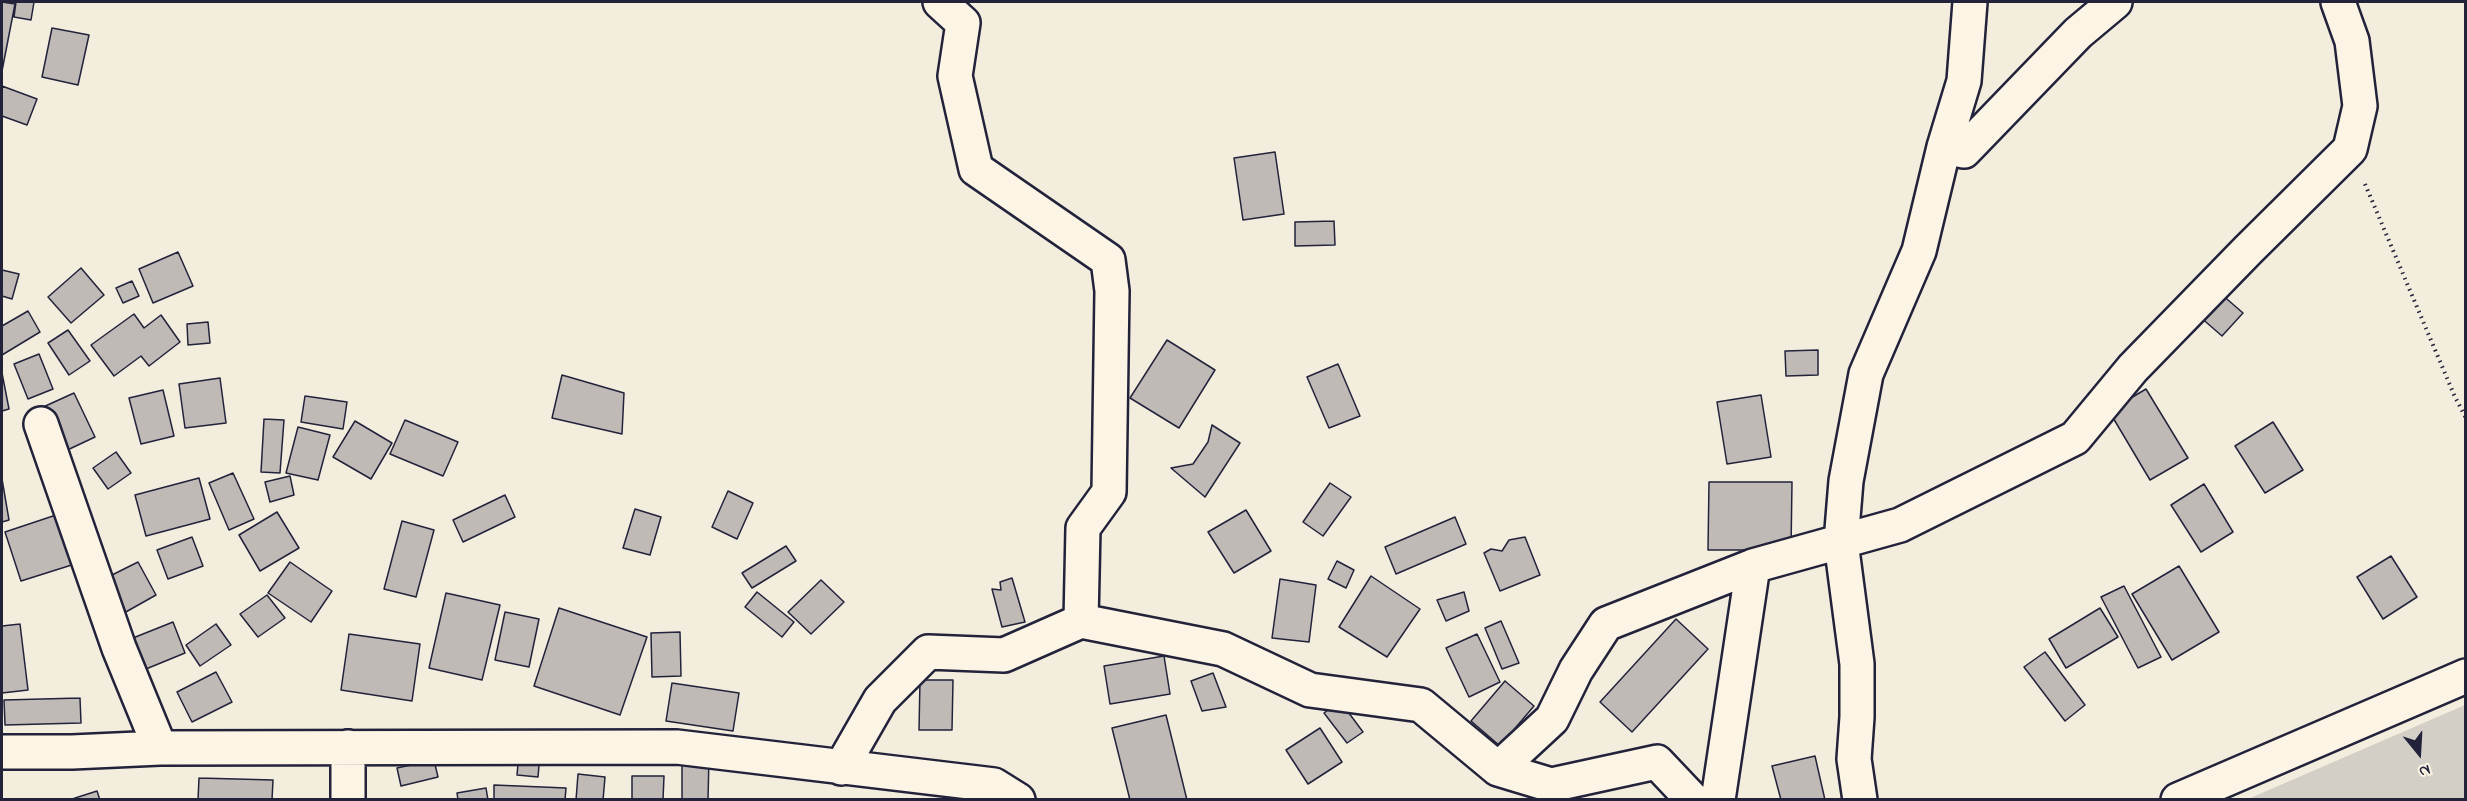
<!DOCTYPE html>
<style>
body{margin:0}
#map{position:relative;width:2467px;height:801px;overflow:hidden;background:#f3edde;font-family:"Indie Flower",sans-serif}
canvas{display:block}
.frame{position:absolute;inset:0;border:3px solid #22223b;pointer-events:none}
.north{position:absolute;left:2389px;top:723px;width:60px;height:60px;-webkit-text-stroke:4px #fcf5e5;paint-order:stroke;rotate:162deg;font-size:16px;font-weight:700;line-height:24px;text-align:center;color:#22223b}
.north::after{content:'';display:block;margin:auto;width:21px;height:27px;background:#22223b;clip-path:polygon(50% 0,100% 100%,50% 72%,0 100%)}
</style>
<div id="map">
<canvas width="2467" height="801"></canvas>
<div class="frame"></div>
<div class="north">N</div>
</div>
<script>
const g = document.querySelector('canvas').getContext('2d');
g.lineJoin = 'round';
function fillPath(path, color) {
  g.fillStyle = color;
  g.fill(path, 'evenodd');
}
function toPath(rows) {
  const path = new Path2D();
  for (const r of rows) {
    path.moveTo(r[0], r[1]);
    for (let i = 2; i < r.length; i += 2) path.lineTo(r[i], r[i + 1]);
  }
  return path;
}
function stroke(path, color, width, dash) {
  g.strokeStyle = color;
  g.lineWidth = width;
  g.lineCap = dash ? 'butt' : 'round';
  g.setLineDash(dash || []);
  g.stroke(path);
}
fillPath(toPath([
 [2465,705,2465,799,2248,799]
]), '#d4cfc6');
const building = toPath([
 [2,2,15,4,2,71,2,2],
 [16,2,34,2,31,20,14,17,16,2],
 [52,28,89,35,78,85,42,77,52,28],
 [2,86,37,99,27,125,2,116,2,86],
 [1275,152,1284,214,1243,220,1234,158,1275,152],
 [1334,221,1335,245,1295,246,1295,222,1334,221],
 [178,252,193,286,153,303,139,269,178,252],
 [81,268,104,295,71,323,48,297,81,268],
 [2,270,19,274,12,299,2,296,2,270],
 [132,281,139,296,123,303,116,288,132,281],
 [2220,293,2243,313,2222,336,2199,316,2220,293],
 [28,311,40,332,2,355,2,326,28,311],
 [134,314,144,328,161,315,180,342,149,366,141,356,114,376,91,345,134,314],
 [208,322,210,343,188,345,187,324,208,322],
 [68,330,90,361,69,375,48,343,68,330],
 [1167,340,1215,370,1179,428,1130,398,1167,340],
 [1818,350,1818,375,1786,376,1785,351,1818,350],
 [39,354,53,389,28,399,14,364,39,354],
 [1338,364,1360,416,1329,428,1307,377,1338,364],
 [2,373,9,409,2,411,2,373],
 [562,375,624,393,622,434,552,418,562,375],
 [220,378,226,423,185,428,179,384,220,378],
 [2146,389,2188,458,2150,480,2109,411,2146,389],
 [163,390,174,436,141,444,129,398,163,390],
 [74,393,95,437,61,453,41,408,74,393],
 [1761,395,1771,457,1727,464,1717,402,1761,395],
 [305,396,347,402,343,429,301,422,305,396],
 [264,419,284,420,280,473,261,472,264,419],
 [405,420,458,442,443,476,390,454,405,420],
 [355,421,392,443,371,479,333,457,355,421],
 [2273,422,2303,470,2265,493,2235,446,2273,422],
 [1212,425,1240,443,1205,497,1171,468,1193,464,1208,442,1212,425],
 [298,427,330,435,318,480,286,473,298,427],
 [116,452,131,473,108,489,93,468,116,452],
 [233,473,254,519,229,530,209,483,233,473],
 [290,476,294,495,270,502,265,482,290,476],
 [199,478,210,519,146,536,135,495,199,478],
 [2,479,9,520,2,522,2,479],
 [1709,482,1792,482,1791,550,1708,550,1709,482],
 [1330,483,1351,497,1323,536,1303,522,1330,483],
 [2204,484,2233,532,2201,552,2171,505,2204,484],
 [728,491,753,503,737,539,712,527,728,491],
 [505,495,515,517,463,542,453,520,505,495],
 [635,509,661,517,650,555,623,548,635,509],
 [1246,510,1271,551,1234,573,1208,532,1246,510],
 [277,512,299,548,260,571,239,535,277,512],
 [62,513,78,563,21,581,5,532,62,513],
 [1455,517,1466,544,1396,574,1385,547,1455,517],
 [402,521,434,530,416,597,384,589,402,521],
 [192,537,203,566,168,579,157,550,192,537],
 [1525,537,1540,575,1500,591,1484,553,1491,549,1502,551,1509,540,1525,537],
 [786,546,796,561,752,588,742,573,786,546],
 [2391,556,2417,597,2383,619,2357,577,2391,556],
 [1337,561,1354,570,1346,588,1328,579,1337,561],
 [138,562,156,595,124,613,106,578,138,562],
 [290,562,332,591,311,622,268,593,290,562],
 [2179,566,2219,632,2172,660,2132,594,2179,566],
 [1371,576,1420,609,1387,657,1339,627,1371,576],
 [1012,578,1025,622,1002,627,992,589,1001,590,1000,582,1012,578],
 [1280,579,1316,585,1309,642,1272,638,1280,579],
 [821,580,844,602,811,634,788,612,821,580],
 [2124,586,2161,657,2138,668,2101,597,2124,586],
 [757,592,794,622,782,637,745,607,757,592],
 [1464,592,1469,611,1446,621,1437,600,1464,592],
 [446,593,500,605,482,680,429,668,446,593],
 [267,595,285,618,258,637,240,614,267,595],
 [559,608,647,637,620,715,534,686,559,608],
 [2100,608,2118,637,2066,668,2049,639,2100,608],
 [505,612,539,619,529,667,495,660,505,612],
 [1676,619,1708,649,1632,732,1600,702,1676,619],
 [1501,621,1519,663,1502,669,1485,628,1501,621],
 [173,622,185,653,146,669,133,638,173,622],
 [20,624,28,690,2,693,2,626,20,624],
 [216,624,231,645,200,666,186,645,216,624],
 [680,632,681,676,652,677,651,633,680,632],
 [349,634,420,644,412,701,341,690,349,634],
 [1477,634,1500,682,1469,697,1446,648,1477,634],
 [2045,652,2085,705,2065,721,2024,667,2045,652],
 [1164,656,1170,694,1110,704,1104,666,1164,656],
 [216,672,232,702,192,722,177,692,216,672],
 [1213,673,1226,707,1202,711,1191,681,1213,673],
 [920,680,953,680,952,730,919,730,920,680],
 [1505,681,1534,706,1500,746,1471,721,1505,681],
 [672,683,739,693,733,731,666,721,672,683],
 [80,698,81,723,5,725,4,700,80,698],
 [1340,701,1363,732,1347,743,1324,713,1340,701],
 [1166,715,1187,800,1130,800,1112,728,1166,715],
 [1320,728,1342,762,1308,784,1286,750,1320,728],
 [519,753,540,754,538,777,517,775,519,753],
 [682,756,709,757,708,800,682,800,682,756],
 [1815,756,1825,800,1781,800,1772,766,1815,756],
 [434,760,438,777,401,786,397,768,434,760],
 [578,774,605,777,603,800,576,800,578,774],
 [632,776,664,776,663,800,632,800,632,776],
 [199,778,273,780,272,800,198,800,199,778],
 [494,785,566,788,565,800,494,800,494,785],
 [486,788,488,800,458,800,457,793,486,788],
 [97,791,100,800,69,800,97,791]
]);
fillPath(building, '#bfbab6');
stroke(building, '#22223b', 1.5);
const minor = toPath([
 [1944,147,1964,151,2078,33,2115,2],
 [41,424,119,648,160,748],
 [1081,621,1223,649,1310,690,1421,705,1498,769,1551,785,1657,762,1693,800],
 [348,747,348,800],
 [2,752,72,752,160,748,677,747,994,785,1018,800],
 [841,768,880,700,928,652,1004,655,1081,621,1083,528,1109,492,1112,291,1108,260,976,169,955,76,963,23,940,2],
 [1498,769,1552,719,1576,670,1606,624,1753,566,1900,525,2075,438,2133,368,2248,250,2350,149,2360,106,2352,41,2338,2],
 [1718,800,1753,566],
 [1860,800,1854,759,1857,717,1857,664,1841,542,1846,481,1866,374,1919,251,1944,147,1964,81,1970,2]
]);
const major = toPath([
 [2178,800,2466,676]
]);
stroke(minor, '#22223b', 38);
stroke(major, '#22223b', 38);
stroke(toPath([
 [2365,184,2455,397,2466,418]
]), '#22223b', 4, [1.5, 4.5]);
stroke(minor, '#fcf5e5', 33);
stroke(major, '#fcf5e5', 33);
</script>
